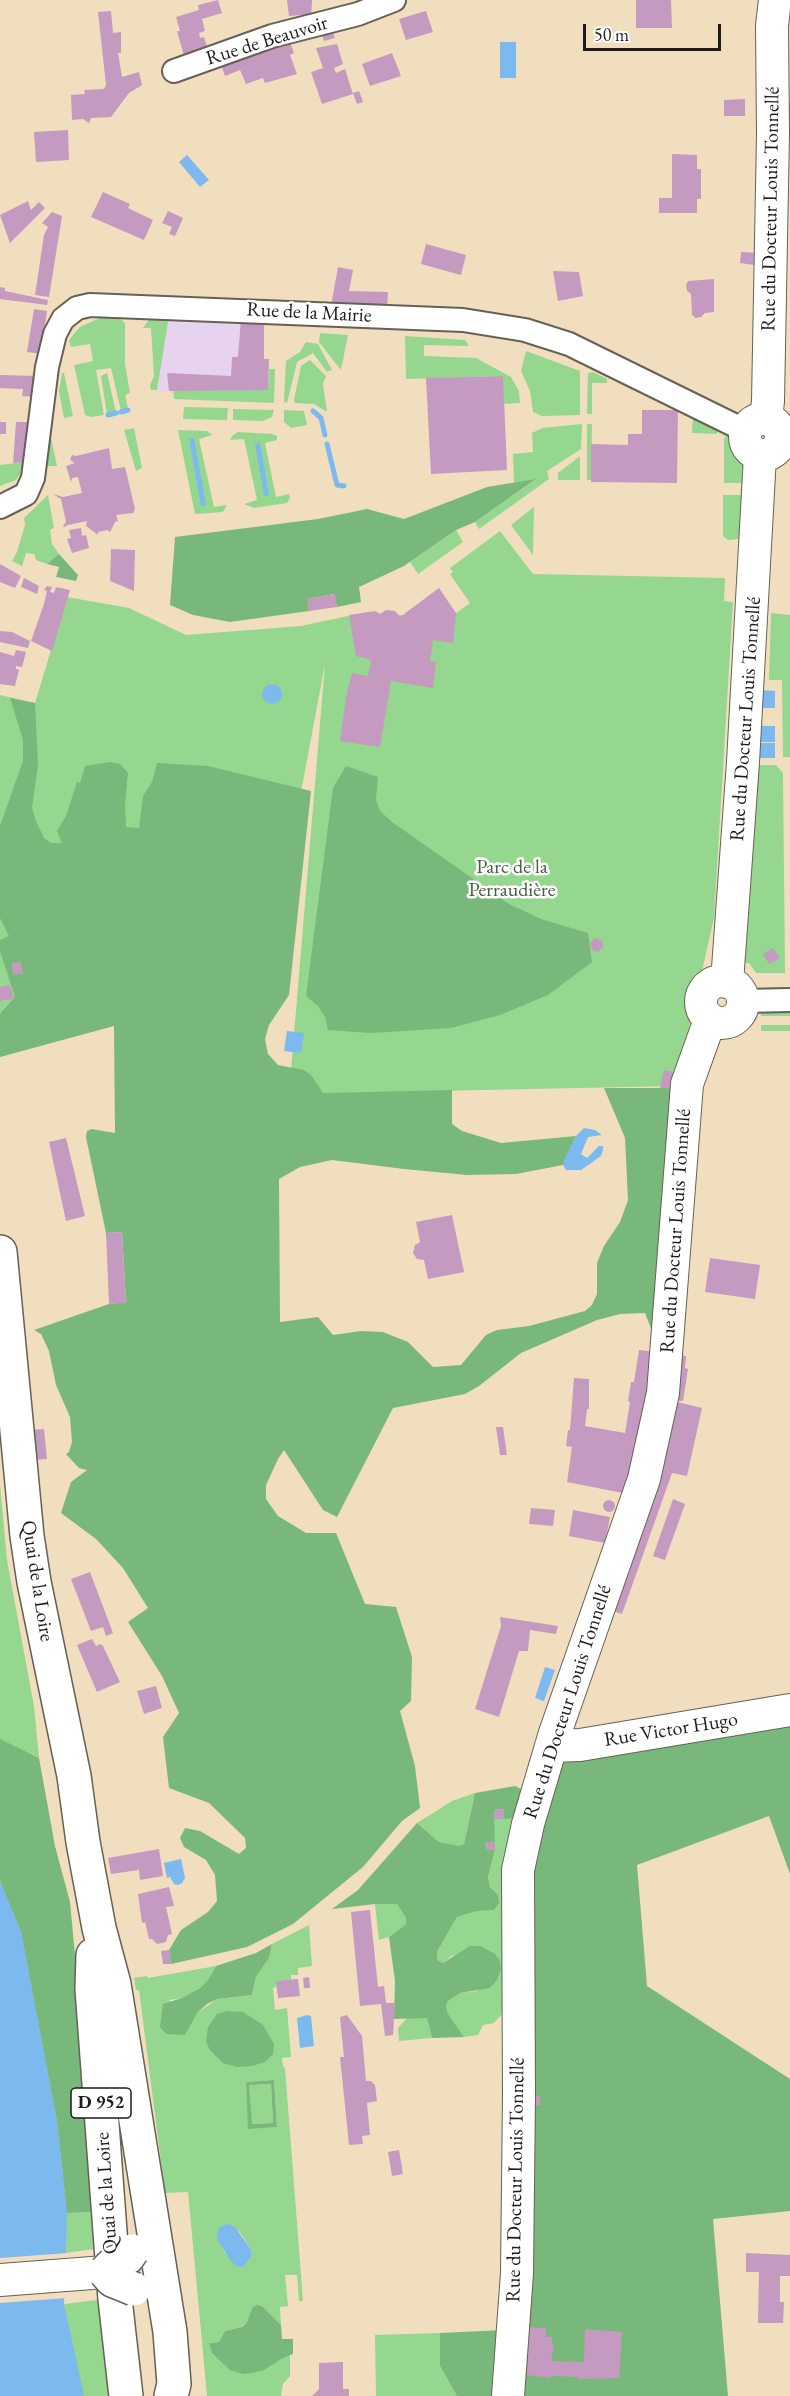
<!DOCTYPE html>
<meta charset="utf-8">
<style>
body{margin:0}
#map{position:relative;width:790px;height:2396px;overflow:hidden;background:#f1debe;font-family:"EB Garamond",serif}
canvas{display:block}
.scale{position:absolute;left:583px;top:24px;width:138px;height:27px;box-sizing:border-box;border:3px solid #1c1c1c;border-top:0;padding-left:8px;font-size:18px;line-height:21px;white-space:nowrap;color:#1c1c1c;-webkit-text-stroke:4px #fff;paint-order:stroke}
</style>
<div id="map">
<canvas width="790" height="2396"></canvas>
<div class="scale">50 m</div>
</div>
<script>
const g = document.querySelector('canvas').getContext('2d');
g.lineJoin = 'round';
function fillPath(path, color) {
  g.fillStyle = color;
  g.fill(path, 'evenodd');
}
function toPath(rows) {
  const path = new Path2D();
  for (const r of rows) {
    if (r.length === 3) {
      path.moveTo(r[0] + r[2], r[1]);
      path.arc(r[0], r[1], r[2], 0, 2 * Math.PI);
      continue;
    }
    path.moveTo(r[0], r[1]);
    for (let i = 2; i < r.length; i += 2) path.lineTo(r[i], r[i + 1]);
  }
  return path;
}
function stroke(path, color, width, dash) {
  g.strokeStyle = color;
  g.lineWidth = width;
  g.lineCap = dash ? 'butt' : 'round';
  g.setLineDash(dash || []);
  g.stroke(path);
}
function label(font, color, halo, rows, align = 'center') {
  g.font = font + ' "EB Garamond",serif';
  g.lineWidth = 5;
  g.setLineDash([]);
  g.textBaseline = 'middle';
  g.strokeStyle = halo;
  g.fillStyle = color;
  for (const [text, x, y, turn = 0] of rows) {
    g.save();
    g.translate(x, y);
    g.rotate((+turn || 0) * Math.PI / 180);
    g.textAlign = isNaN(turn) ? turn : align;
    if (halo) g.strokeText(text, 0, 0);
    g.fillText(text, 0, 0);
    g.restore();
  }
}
fillPath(toPath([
 [169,316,264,320,264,359,269,359,268,390,200,389,157,392]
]), '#e7d2ef');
fillPath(toPath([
 [104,316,118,317,125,323,125,364,130,393,125,395,128,409,121,411,111,368,96,370,104,415,91,417,85,415,74,365,93,361,90,344,71,347,69,340,80,327],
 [169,316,157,390,151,390,150,385,154,376,151,328,143,328,151,317],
 [320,333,348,335,341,370,319,342],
 [405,336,465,340,469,346,424,345,424,356,476,358,511,377,519,391,520,403,504,404,502,376,406,379],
 [306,342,318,344,332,370,327,372,313,353,297,362,287,403,284,402,286,361,300,352],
 [526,351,580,371,580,415,542,416,533,412,530,391,521,371],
 [310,360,326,376,323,384,327,412,314,404,295,403,294,400,301,366],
 [269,369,275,369,274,403,174,399,173,389,268,390],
 [593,372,607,379,607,383,592,383,592,414,587,414,588,373],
 [62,373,64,373,73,416,64,418,59,391],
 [107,373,116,412,107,414,101,376],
 [184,407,228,408,227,420,183,419],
 [233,409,274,410,272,417,263,421,233,420],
 [284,410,304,411,307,425,291,428,284,422],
 [693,416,717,429,717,434,692,433],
 [582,424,581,449,547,471,549,479,479,529,475,522,535,480,514,483,513,454,533,452,532,433,542,428],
 [587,424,592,424,591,480,587,480],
 [134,428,142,468,136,471,124,430],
 [178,430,207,431,212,435,199,439,214,507,227,505,223,512,195,514],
 [238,432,272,434,277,436,277,440,265,443,276,497,289,494,290,498,287,503,254,508,244,504,257,500,244,439,230,440,233,435],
 [50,433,57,466,46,466],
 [727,434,733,438,736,449,745,459,745,483,724,483,724,439],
 [580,456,580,480,558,480,558,473],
 [24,462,22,471,16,480,0,486,0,465],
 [48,495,54,528,50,530,52,544,59,554,47,564,36,560,34,554,26,553,22,566,12,561,17,552,25,525,24,518],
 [723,495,746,495,742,536,738,539,728,540,723,536],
 [534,507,533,555,511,525],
 [456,530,463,542,418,574,410,562],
 [500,531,533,574,725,578,724,601,733,602,714,918,676,1086,289,1094,325,664,235,1144,124,1019,0,1057,0,695,35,703,67,597,129,608,186,635,301,626,348,616,455,614,470,603,450,574,453,572,450,568],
 [771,613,790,615,790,757,783,757,782,680,769,680],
 [756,765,776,765,783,773,785,973,756,973,749,963,741,963],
 [762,1009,790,1009,790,1016,761,1016],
 [761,1025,790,1025,790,1031,761,1031],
 [0,1485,7,1560,34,1706,39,1758,32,1754,87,2211,99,2211,102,2248,65,2253,66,2231,0,2240],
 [475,1793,464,1844,459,1847,439,1842,417,1823,452,1801],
 [518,1818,510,1998,503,1999,502,2014,494,2023,483,2025,478,2035,464,2037,448,2015,446,2006,448,2001,460,1993,478,1991,453,1955,443,1963,437,1960,437,1952,457,1917,477,1911,493,1910,498,1895,490,1887,488,1877,495,1850,494,1819],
 [375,1904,397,1904,406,1918,406,1924,389,1937,379,1940],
 [309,1925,312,1966,298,1968,298,1975,291,1975,291,1980,276,1981,277,1987,273,1988,275,2010,287,2008,291,2057,282,2058,283,2067,285,2068,303,2301,299,2301,297,2275,285,2275,288,2306,280,2307,281,2325,262,2306,252,2308,247,2322,241,2327,225,2331,219,2342,210,2343,281,2359,290,2355,290,2376,283,2384,281,2396,207,2396,188,2192,165,2193,139,1990,136,1990,134,1978,147,1976,148,1978,216,1966,208,1980,200,1988,182,1998,169,2000,190,2023,197,2013,217,1999,252,1995,256,1977,269,1958,272,1944],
 [274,2080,277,2127,249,2128,246,2082],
 [239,2231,252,2251,248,2261,236,2266,223,2250],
 [427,2017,432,2038,399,2041,398,2028,407,2018],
 [271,2084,273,2123,251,2124,249,2085],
 [105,2299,117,2396,0,2396,0,2320,67,2319,64,2304],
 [440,2333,440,2366,457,2396,376,2396,375,2335]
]), '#95d78f');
fillPath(toPath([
 [536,479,475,522,456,530,404,566,359,587,361,602,337,607,334,594,308,599,309,611,230,622,193,615,170,605,175,537,318,519,367,509,404,519,487,487],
 [59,554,78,575,76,581,56,577,59,567,47,564],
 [10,698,35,703,38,765,32,808,36,821,44,838,51,843,62,843,57,831,66,816,77,782,80,783,85,766,110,762,120,764,128,773,125,804,126,827,139,828,143,796,152,782,157,763,208,766,311,791,289,995,269,1025,265,1039,268,1054,278,1065,304,1070,311,1075,323,1093,452,1090,452,1124,462,1131,501,1143,576,1136,563,1165,516,1174,467,1175,404,1169,332,1160,300,1167,279,1179,280,1322,318,1317,333,1335,361,1331,383,1332,408,1342,433,1367,461,1365,486,1335,497,1330,529,1326,585,1311,592,1305,597,1294,597,1263,604,1246,620,1222,628,1200,625,1138,604,1088,677,1088,652,1331,645,1313,620,1314,597,1320,521,1353,479,1386,465,1394,393,1408,337,1517,323,1510,284,1450,278,1459,266,1485,266,1499,278,1516,306,1533,336,1533,365,1604,396,1607,412,1657,411,1701,400,1711,415,1766,420,1808,402,1821,363,1867,293,1924,247,1947,171,1964,169,1950,181,1930,208,1912,217,1901,215,1875,206,1860,184,1847,180,1838,185,1828,200,1831,239,1854,246,1848,245,1838,209,1803,169,1788,163,1737,179,1713,162,1676,128,1622,148,1608,123,1568,96,1539,61,1513,71,1482,87,1470,79,1468,66,1454,69,1452,72,1442,70,1417,56,1385,49,1351,41,1334,34,1330,109,1304,126,1302,122,1232,106,1233,86,1137,87,1131,92,1129,115,1133,114,1026,0,1057,0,1014,15,997,0,951,0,940,9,936,0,918,0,826,23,761,23,740],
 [346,766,378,777,376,800,380,811,392,822,509,904,541,919,588,933,592,962,548,995,500,1015,451,1028,371,1033,328,1030,325,1017,318,1006,306,996,333,788],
 [790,1712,790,1874,769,1816,637,1865,647,1986,790,2079,790,2211,713,2219,728,2396,523,2396,526,1872,562,1753],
 [0,1739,39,1758,55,1846,70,1902,99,2211,67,2213,57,2121,21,1932,0,1881],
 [515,1786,523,1790,518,1818,504,1819,504,1809,494,1810,495,1842,486,1842,487,1850,495,1850,488,1877,490,1887,498,1895,499,1903,494,1910,477,1911,457,1917,437,1952,437,1960,443,1963,470,1946,481,1946,495,1954,500,1961,501,1969,497,1980,490,1988,460,1993,448,2001,446,2006,448,2014,464,2037,432,2038,427,2018,394,2019,395,1981,389,1937,406,1924,406,1918,397,1904,375,1904,332,1909,358,1890,417,1823,439,1842,459,1846,464,1844,475,1793],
 [272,1944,269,1958,256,1977,252,1995,217,1999,207,2004,197,2013,185,2035,166,2034,160,2027,163,2004,182,1998,200,1988,208,1980,216,1966,256,1953],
 [227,2011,243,2012,263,2025,274,2044,273,2054,265,2062,252,2066,237,2067,223,2063,210,2050,206,2042,208,2027,217,2014],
 [274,2080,277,2127,248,2129,246,2082],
 [271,2084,273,2123,252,2124,249,2085],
 [257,2305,262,2306,281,2325,282,2339,293,2339,293,2354,281,2359,264,2370,253,2373,243,2374,230,2370,212,2353,209,2343,219,2342,225,2331,242,2327,247,2322,252,2308],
 [504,2330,496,2396,457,2396,440,2366,440,2333]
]), '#78b87a');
fillPath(toPath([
 [500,42,516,42,516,78,500,78],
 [187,155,209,180,200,187,179,162],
 [194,438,206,505,201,506,189,439],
 [260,443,269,495,264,496,255,444],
 [272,694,10],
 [760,690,775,691,775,708,760,708],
 [758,726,775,726,775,742,757,742],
 [758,743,775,743,775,758,757,758],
 [287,1031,304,1033,301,1053,284,1051],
 [584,1128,595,1130,602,1135,588,1137,581,1154,587,1158,599,1146,603,1146,603,1150,601,1156,581,1170,566,1170,563,1165,564,1160,576,1136],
 [545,1667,555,1670,544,1701,535,1698],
 [181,1859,185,1878,182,1883,178,1885,174,1884,170,1877,167,1878,164,1863],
 [0,1881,21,1932,57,2121,67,2213,64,2304,84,2396,0,2396],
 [307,2015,311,2016,314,2046,300,2048,297,2018],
 [227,2224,235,2227,252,2251,251,2257,243,2267,236,2266,230,2260,217,2239,218,2228]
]), '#7cb9ef');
fillPath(toPath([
 [68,2253,67,2298,0,2303,0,2258]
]), '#f1debe');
stroke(toPath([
 [313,411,321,418,325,435],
 [121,412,128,410],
 [108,415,116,413],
 [327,444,337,485,344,486]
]), '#7cb9ef', 5);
fillPath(toPath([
 [218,0,222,13,202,19,205,31,199,33,200,38,204,37,207,47,203,48,205,53,185,59,177,31,180,31,176,17,199,10,198,5],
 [287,0,312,0,311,19,301,21,301,15,289,16],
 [636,0,671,0,672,28,636,28],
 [111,11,113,33,121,32,121,53,118,53,122,77,139,72,142,85,129,93,111,117,91,118,89,123,83,119,72,120,71,95,85,94,84,90,104,89,106,85,98,12],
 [426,11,433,32,406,40,399,19],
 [331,27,335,38,324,41,320,29],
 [288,37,294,53,290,55,297,74,265,83,263,78,246,84,240,70,225,76,220,62],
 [337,44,343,64,334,68,336,73,345,69,353,94,322,104,311,72,323,68,316,48],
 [392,53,401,76,370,86,362,64],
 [359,91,363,102,357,104,353,93],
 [745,99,745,116,724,116,724,100],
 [787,101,790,101,790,125,788,125],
 [68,130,69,160,36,162,34,132],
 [672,154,697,155,697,169,701,169,701,199,697,199,697,213,659,213,659,198,672,198],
 [103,192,130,204,128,208,153,220,144,240,91,217],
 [28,201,31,210,39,202,45,208,10,243,0,215],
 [168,211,183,218,175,236,169,234,172,227,162,223],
 [52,212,62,216,49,297,35,295,44,235,48,227,42,223],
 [426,244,466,255,461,275,421,264],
 [741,252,761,253,761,266,740,263],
 [338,267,353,270,349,291,388,292,387,309,331,306],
 [553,271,579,272,583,296,558,301],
 [714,279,714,312,705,313,701,317,696,318,692,315,691,294,687,291,686,285,688,281],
 [0,287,5,288,5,291,48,300,47,305,0,299],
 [34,309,47,311,41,354,27,352],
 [241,319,264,320,264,359,269,359,268,390,169,391,167,373,231,376,232,357,238,357],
 [0,375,38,376,35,397,22,396,23,389,0,388],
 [503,376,507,470,431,474,426,378],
 [642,410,678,410,677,483,591,482,591,444,628,445,628,434,642,434],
 [0,422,6,422,6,434,0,434],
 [16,422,29,422,24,462,13,463],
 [109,448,112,469,125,467,135,509,133,513,116,515,118,521,115,522,110,532,107,530,98,532,98,535,86,526,87,521,68,525,64,527,63,526,66,522,61,499,53,494,63,497,82,493,78,477,72,478,71,482,66,466,75,463,70,460,72,455,76,456],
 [81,528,82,536,86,535,89,548,72,553,67,539,71,538,69,530],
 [111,549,135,550,134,591,110,581],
 [0,564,21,576,15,588,0,582],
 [24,578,39,586,37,594,21,587],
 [47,586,52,587,50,592,54,593,56,587,70,590,52,651,31,641,44,604,47,591,44,590],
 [439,588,456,613,453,643,433,640,430,661,436,662,433,688,391,681,380,747,340,741,347,692,352,673,368,676,371,660,356,656,349,615,375,611,380,614,386,610,395,611,400,617],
 [335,594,337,607,309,611,307,599],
 [0,631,12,632,30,641,28,648,0,642],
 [16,650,26,652,22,667,16,666,16,669,19,670,15,686,0,684,0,652,14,656],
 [595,938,602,940,603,947,598,952,592,950,590,943],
 [773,948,780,958,769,964,763,954],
 [21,962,23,974,13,975,12,963],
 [10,985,14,999,0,1001,0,987],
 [664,1070,680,1073,677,1088,660,1088],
 [66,1138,85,1216,66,1221,49,1142],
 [452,1215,464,1272,428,1279,424,1260,417,1259,413,1253,415,1245,420,1242,416,1222],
 [122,1232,126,1303,109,1304,106,1233],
 [710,1258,760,1265,755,1299,705,1292],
 [639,1350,656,1352,628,1494,567,1482,572,1447,566,1446,568,1430,570,1430,574,1378,589,1379,589,1409,587,1409,585,1426,625,1433,630,1402,628,1401,631,1382,634,1382],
 [678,1355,686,1356,685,1368,688,1369,683,1401,673,1400],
 [673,1401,702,1408,687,1476,672,1473,622,1614,610,1610],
 [496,1427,503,1427,507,1455,500,1455],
 [44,1429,47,1459,31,1460,28,1430],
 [673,1499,685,1504,665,1560,653,1556],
 [609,1506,6],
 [531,1508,555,1510,553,1526,529,1524],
 [573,1510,610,1517,605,1543,569,1536],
 [90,1572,113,1633,106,1636,103,1627,91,1631,71,1579],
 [500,1617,558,1626,556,1634,530,1630,528,1651,519,1651,499,1717,475,1709,501,1626],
 [92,1639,96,1646,100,1644,103,1646,120,1682,97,1692,77,1645],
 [156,1686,162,1708,144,1714,137,1691],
 [504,1809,504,1819,494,1819,494,1810],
 [486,1842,495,1842,495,1850,487,1850],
 [159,1849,163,1876,140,1880,139,1870,111,1874,108,1858],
 [169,1887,174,1906,166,1907,172,1934,168,1935,166,1942,157,1944,152,1939,149,1939,145,1922,142,1923,138,1894],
 [370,1910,378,1987,384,1986,386,2003,395,2003,393,2035,385,2036,381,2004,360,2006,351,1912],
 [169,1950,171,1964,163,1964,161,1951],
 [309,1977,310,1988,304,1988,303,1978],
 [298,1979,300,1996,278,1998,276,1981],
 [347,2015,362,2036,366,2081,371,2081,375,2085,377,2101,367,2103,370,2135,362,2136,363,2144,349,2145,340,2057,344,2057,340,2017],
 [528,2095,540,2096,540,2105,528,2105],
 [399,2150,403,2174,392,2176,388,2152],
 [746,2253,790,2255,790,2276,780,2276,780,2302,784,2302,783,2323,758,2323,759,2272,746,2272],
 [528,2327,546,2328,546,2337,552,2337,552,2345,554,2345,551,2361,584,2362,585,2329,622,2332,619,2378,578,2379,578,2377,551,2376,550,2378,527,2375],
 [343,2362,343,2389,349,2389,349,2396,312,2396,319,2389,319,2363]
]), '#c49ac1');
const street = toPath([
 [174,71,272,36,358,14,394,0],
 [0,507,26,494,33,478,47,367,55,334,63,319,77,308,90,305,463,320,525,330,569,344,746,431],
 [743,1001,790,1000]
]);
const secondary = toPath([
 [763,437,18],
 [766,419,768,401,773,134,772,26,775,0],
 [722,1002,21],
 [727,982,743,762,760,456],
 [551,1746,580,1745,790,1710],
 [0,2280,105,2272],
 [508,2396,517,2273,519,2095,518,1870,528,1824,555,1733,644,1479,663,1393,687,1084,710,1020]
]);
const primary = toPath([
 [0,1252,27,1536,34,1582,74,1776,83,1842,99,1928,114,1984,170,2332,174,2384,171,2396],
 [93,1955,92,1989,115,2299,126,2396]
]);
stroke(street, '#676055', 26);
stroke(secondary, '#676055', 34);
stroke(primary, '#676055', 36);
stroke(street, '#fff', 22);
stroke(secondary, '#fff', 32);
stroke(primary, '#fff', 33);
const primaryBridge = toPath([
 [105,2272,114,2263,128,2257,132,2251],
 [105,2272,112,2280,134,2289]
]);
stroke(primaryBridge, '#676055', 36, []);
stroke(primaryBridge, '#fff', 33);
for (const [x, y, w] of [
 [101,2103,60]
]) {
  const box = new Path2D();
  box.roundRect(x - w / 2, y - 15, w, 30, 4.5);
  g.fillStyle = '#fff';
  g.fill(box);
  stroke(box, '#1c1c1c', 1.5);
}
label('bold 18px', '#1c1c1c', null, [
 ["D 952",101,2103]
]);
label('20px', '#1c1c1c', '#fff', [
 ["Rue de Beauvoir",267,41,-17],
 ["Rue du Docteur Louis Tonnellé",771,209,-89],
 ["Rue de la Mairie",309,313,3],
 ["Rue du Docteur Louis Tonnellé",746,719,-86],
 ["Rue du Docteur Louis Tonnellé",676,1231,-86],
 ["Quai de la Loire",37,1581,81],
 ["Rue du Docteur Louis Tonnellé",568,1702,-72],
 ["Rue Victor Hugo",671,1730,-9],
 ["Rue du Docteur Louis Tonnellé",516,2180,-89],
 ["Quai de la Loire",107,2193,-94]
]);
label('20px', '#465d44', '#fff', [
 ["Parc de la",512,868],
 ["Perraudière",512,891]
]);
</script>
